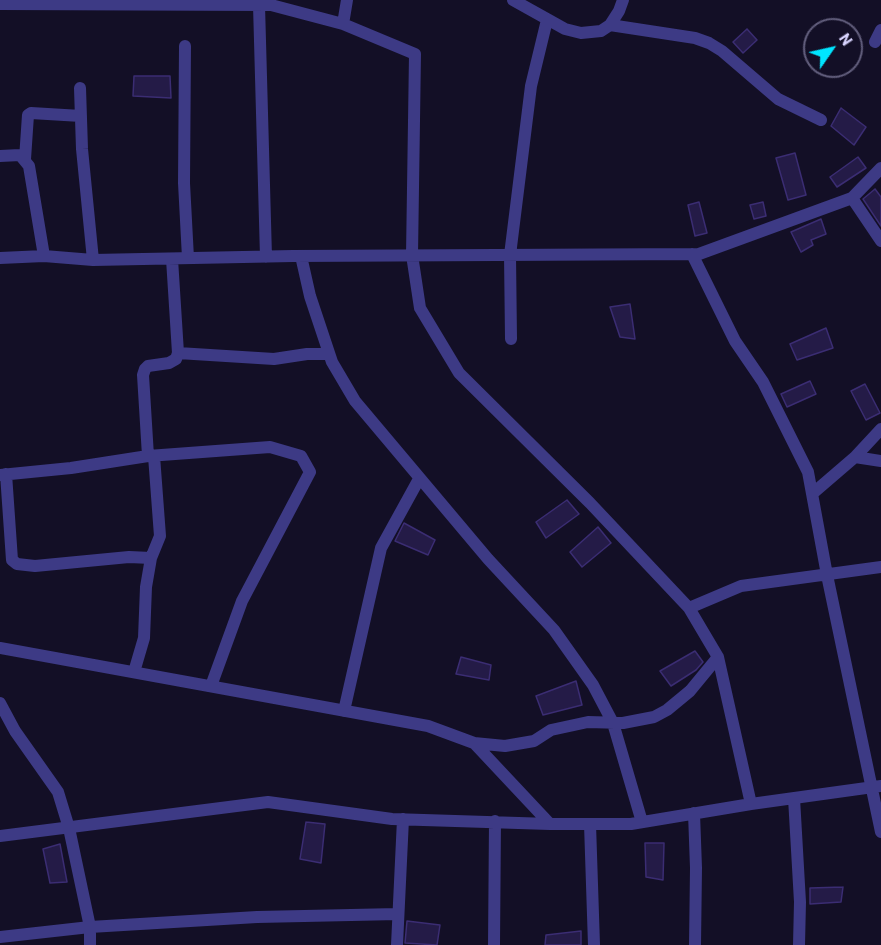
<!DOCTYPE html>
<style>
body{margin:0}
#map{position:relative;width:881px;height:945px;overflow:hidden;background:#130f26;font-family:Barlow,sans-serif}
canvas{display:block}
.north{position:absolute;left:803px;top:18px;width:60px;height:60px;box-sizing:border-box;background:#130f26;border:2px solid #625e7d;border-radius:50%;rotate:56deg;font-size:16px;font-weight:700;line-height:24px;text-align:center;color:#d9d4ff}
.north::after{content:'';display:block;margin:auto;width:21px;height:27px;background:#00e5ff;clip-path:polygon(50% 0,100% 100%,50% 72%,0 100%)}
</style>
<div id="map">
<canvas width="881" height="945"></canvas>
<div class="north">N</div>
</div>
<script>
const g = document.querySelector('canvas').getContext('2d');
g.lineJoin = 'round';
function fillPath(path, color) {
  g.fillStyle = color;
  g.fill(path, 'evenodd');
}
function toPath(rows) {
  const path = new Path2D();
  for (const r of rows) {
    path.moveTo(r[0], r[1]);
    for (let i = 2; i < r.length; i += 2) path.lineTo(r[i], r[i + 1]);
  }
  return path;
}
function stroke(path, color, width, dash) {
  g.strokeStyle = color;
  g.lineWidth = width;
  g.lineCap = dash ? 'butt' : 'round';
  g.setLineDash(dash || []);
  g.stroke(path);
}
const building = toPath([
 [747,29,757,40,743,53,733,42,747,29],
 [134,76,170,76,171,98,133,96,134,76],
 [841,108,866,127,854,145,831,126,841,108],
 [795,153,806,195,788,200,776,158,795,153],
 [858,157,866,168,837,187,830,177,858,157],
 [875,189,881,197,881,226,863,199,875,189],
 [699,202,707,233,695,236,688,205,699,202],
 [763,202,766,216,754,219,750,205,763,202],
 [821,219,826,234,811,240,813,245,801,252,791,232,821,219],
 [630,304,635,339,620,337,610,307,630,304],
 [826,328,833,348,797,360,790,344,826,328],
 [810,381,816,394,787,407,781,394,810,381],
 [865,384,880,413,866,420,851,391,865,384],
 [567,500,579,514,546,538,536,522,567,500],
 [404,523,435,540,428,555,395,541,404,523],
 [598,527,611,543,582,567,570,552,598,527],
 [695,651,703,662,696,670,671,686,660,671,695,651],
 [461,657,491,665,489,680,456,674,461,657],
 [576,681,582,705,543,715,536,696,576,681],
 [306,822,325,824,321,863,300,859,306,822],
 [645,843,664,843,663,880,646,877,645,843],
 [60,844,67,882,50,883,43,849,60,844],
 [843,887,841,902,810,904,810,888,843,887],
 [407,921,440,925,437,945,405,943,407,921],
 [581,931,581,945,545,945,546,935,581,931]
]);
fillPath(building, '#241b47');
stroke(building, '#3b2d73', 1.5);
stroke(toPath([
 [513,0,565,29,581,33,601,31,610,25,619,11,623,0],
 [0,4,271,5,343,24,415,54,412,255,420,308,459,373,590,503,689,608,718,657,751,804],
 [259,5,266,257],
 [343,24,347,0],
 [610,25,695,38,709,43,722,51,778,99,821,120],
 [875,42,881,30],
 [185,46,184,183,188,258],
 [80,88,82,149,93,260],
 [0,156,20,155,29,166,44,256],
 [25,159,28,115,31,113,81,116],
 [852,198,881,241],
 [692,254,735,341,763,382,808,472,827,575,881,832],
 [301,256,310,296,332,362,355,401,488,559,554,630,593,685,613,723,642,822],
 [0,258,44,256,93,260,293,256,699,254,852,198,881,168],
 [511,339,510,255,531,86,547,20],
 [178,353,274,359,307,354,329,354],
 [148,456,143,375,145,369,148,366,169,363,176,359,178,353,172,259],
 [855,457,881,461],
 [6,474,12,560,17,564,35,566,129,557,151,558],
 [0,475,71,468,148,456,270,447,301,456,310,472,242,601,211,686],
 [812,494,855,457,881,429],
 [689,608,741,586,881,567],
 [0,648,428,726,474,743,550,824,631,824,751,804,881,786],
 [134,672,144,638,146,587,151,558,160,536,154,456],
 [0,703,15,731,58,792,69,828,90,927,90,945],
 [344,711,381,548,419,479],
 [474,743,505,746,534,741,551,730,588,722,623,723,654,717,667,710,690,691,718,657],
 [794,798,800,902,799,945],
 [694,813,696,868,695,945],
 [590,824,594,945],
 [0,836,268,802,392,819,550,824],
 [0,937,90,927,257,917,398,914],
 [397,945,403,819],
 [494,945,495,821]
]), '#3d3a85', 12);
</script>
